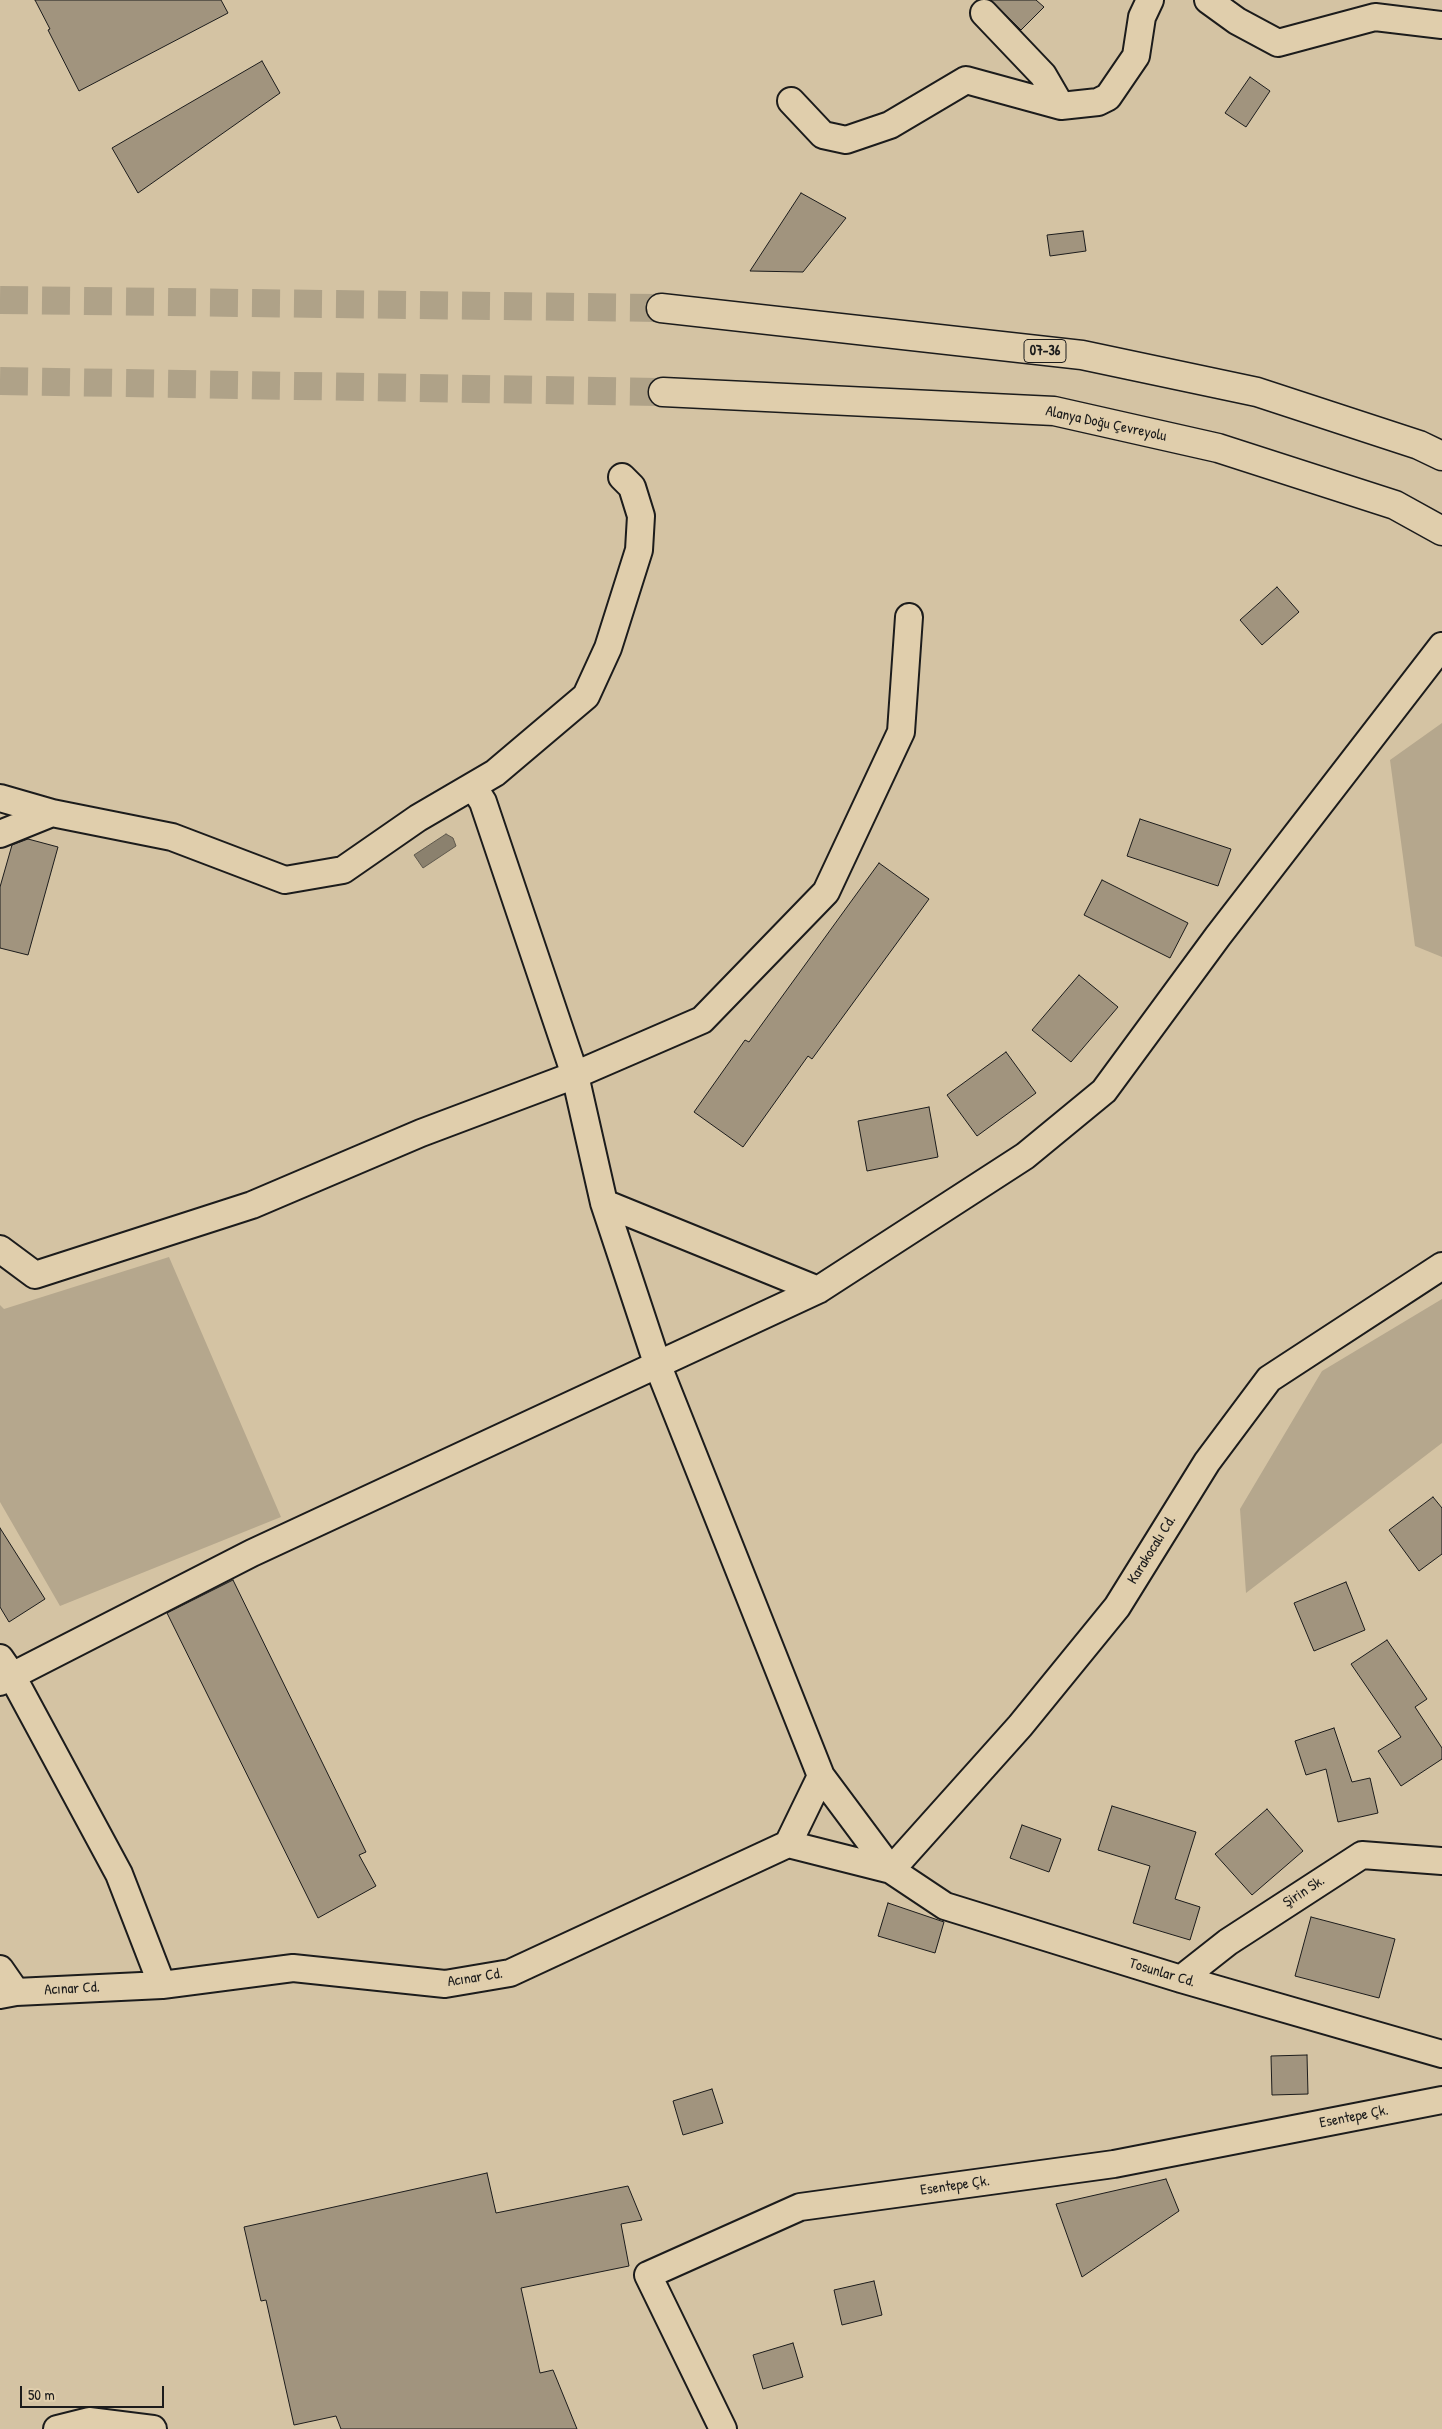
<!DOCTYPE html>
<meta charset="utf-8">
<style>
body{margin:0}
#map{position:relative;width:1442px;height:2429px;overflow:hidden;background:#d4c3a3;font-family:"Patrick Hand",sans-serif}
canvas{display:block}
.scale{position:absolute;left:20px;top:2386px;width:144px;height:22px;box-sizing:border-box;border:2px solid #1c1c1c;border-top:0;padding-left:6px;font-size:15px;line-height:18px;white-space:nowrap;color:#1c1c1c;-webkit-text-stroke:4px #e0ceac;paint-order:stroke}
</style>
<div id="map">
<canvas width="1442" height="2429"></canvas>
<div class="scale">50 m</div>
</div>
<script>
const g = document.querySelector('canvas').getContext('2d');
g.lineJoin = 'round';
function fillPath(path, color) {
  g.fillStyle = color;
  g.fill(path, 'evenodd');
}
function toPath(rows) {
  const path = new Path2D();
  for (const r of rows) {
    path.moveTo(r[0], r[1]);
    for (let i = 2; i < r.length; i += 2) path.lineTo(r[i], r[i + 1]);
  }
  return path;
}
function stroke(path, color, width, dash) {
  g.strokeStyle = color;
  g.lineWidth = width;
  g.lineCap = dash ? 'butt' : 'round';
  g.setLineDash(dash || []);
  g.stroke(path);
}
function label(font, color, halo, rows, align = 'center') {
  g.font = font + ' "Patrick Hand",sans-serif';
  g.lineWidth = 4.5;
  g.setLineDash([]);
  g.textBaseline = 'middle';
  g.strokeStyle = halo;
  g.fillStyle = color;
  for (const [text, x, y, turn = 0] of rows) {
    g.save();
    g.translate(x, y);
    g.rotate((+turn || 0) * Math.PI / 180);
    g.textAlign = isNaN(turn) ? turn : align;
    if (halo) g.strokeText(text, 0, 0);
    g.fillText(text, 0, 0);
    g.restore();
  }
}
fillPath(toPath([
 [1442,723,1442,957,1415,946,1390,760],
 [169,1257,281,1517,60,1606,0,1502,0,1305,4,1309],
 [1442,1299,1442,1443,1246,1593,1240,1509,1322,1371]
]), '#b5a78d');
const water = toPath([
 [446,834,453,838,456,846,423,868,414,855,446,834]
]);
fillPath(water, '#8b816e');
stroke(water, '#5f594d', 1);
const building = toPath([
 [35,0,221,0,228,13,79,91,48,30,50,29,35,0],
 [991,0,1036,0,1044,7,1021,30,991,0],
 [262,61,280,93,138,193,112,148,262,61],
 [1250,77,1270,91,1246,127,1225,113,1250,77],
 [801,193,846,218,803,272,750,271,801,193],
 [1083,231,1086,251,1050,256,1047,235,1083,231],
 [1277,587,1299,612,1262,645,1240,620,1277,587],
 [1140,819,1231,849,1218,886,1127,856,1140,819],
 [28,839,58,847,28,955,0,948,0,887,12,845,28,839],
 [879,863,929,899,812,1059,808,1056,743,1147,694,1112,745,1040,749,1042,879,863],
 [1102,880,1188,923,1170,958,1084,915,1102,880],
 [1079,975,1118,1007,1071,1062,1032,1030,1079,975],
 [1006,1052,1036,1093,977,1136,947,1095,1006,1052],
 [929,1107,938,1157,867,1171,858,1121,929,1107],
 [1433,1497,1442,1508,1442,1554,1419,1571,1389,1530,1433,1497],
 [0,1528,45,1599,9,1622,0,1607,0,1528],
 [233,1580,366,1852,359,1855,376,1886,318,1918,167,1613,233,1580],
 [1346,1582,1365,1630,1314,1651,1294,1603,1346,1582],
 [1387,1640,1427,1699,1415,1707,1442,1748,1442,1759,1401,1786,1378,1751,1401,1737,1351,1664,1387,1640],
 [1334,1728,1352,1782,1370,1778,1378,1813,1338,1822,1326,1769,1306,1775,1295,1741,1334,1728],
 [1112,1806,1196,1832,1175,1899,1200,1907,1190,1940,1133,1923,1150,1866,1098,1850,1112,1806],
 [1267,1809,1303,1851,1252,1895,1215,1854,1267,1809],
 [1022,1825,1061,1839,1049,1872,1010,1858,1022,1825],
 [888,1903,944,1922,935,1953,878,1936,888,1903],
 [1311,1917,1395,1939,1379,1998,1295,1976,1311,1917],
 [1307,2055,1308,2094,1272,2095,1271,2056,1307,2055],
 [712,2089,723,2123,683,2135,673,2101,712,2089],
 [487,2173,496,2213,628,2186,642,2220,621,2224,629,2266,521,2288,540,2373,553,2370,577,2429,341,2429,336,2416,294,2425,266,2300,261,2301,244,2227,487,2173],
 [1166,2179,1179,2211,1082,2277,1056,2204,1166,2179],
 [874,2281,882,2315,842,2325,834,2290,874,2281],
 [793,2343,803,2377,763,2389,753,2355,793,2343]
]);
fillPath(building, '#a1947e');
stroke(building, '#1c1c1c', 1);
stroke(toPath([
 [0,300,661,308],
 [0,381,663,392]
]), '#afa288', 28, [28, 14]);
const minor = toPath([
 [1208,0,1237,21,1278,43,1375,17,1442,25],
 [984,13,1043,75,1061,106],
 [791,101,823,135,846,140,890,125,966,80,1061,106,1098,102,1108,97,1136,56,1142,17,1150,0],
 [473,786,483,802,575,1075,604,1203,658,1366,821,1776],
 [0,798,52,813,172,837,285,880,343,870,418,818,495,773,586,696,608,648,639,550,641,516,632,487,622,477],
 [0,834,52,813],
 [604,1203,818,1290],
 [0,1249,35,1275,252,1205,421,1133,575,1075,702,1020,826,892,901,732,909,617],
 [0,1658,11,1674,119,1874,162,1985],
 [0,1682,252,1553,818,1290,1025,1156,1104,1091,1218,936,1442,646],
 [788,1844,821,1776,891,1870,945,1906,1181,1979,1442,2054],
 [891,1870,1020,1726,1117,1607,1207,1462,1269,1379,1442,1266],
 [0,1969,16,1992],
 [1181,1979,1228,1942,1362,1855,1442,1861],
 [0,1995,16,1992,162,1985,293,1968,445,1984,510,1973,788,1844,891,1870],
 [57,2429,89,2421,153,2429],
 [723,2429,648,2275,800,2207,1114,2164,1442,2100]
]);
const highway = toPath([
 [661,308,1082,355,1257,392,1419,445,1442,456],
 [663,392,1054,411,1218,448,1395,505,1442,531]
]);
stroke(minor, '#1c1c1c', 30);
stroke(highway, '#1c1c1c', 31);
stroke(minor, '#e0ceac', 26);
stroke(highway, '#e0ceac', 28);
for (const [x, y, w] of [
 [1045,351,42]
]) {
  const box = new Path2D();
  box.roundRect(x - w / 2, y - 11.5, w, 23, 4);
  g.fillStyle = '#e0ceac';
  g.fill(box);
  stroke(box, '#1c1c1c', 1);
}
label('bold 14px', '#1c1c1c', null, [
 ["07-36",1045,351]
]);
label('15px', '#1c1c1c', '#e0ceac', [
 ["Alanya Doğu Çevreyolu",1106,424,12],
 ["Karakocalı Cd.",1152,1550,-58],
 ["Şirin Sk.",1304,1892,-33],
 ["Tosunlar Cd.",1162,1973,17],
 ["Acınar Cd.",475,1978,-9],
 ["Acınar Cd.",72,1989,-3],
 ["Esentepe Çk.",1354,2117,-11],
 ["Esentepe Çk.",955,2186,-8]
]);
</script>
